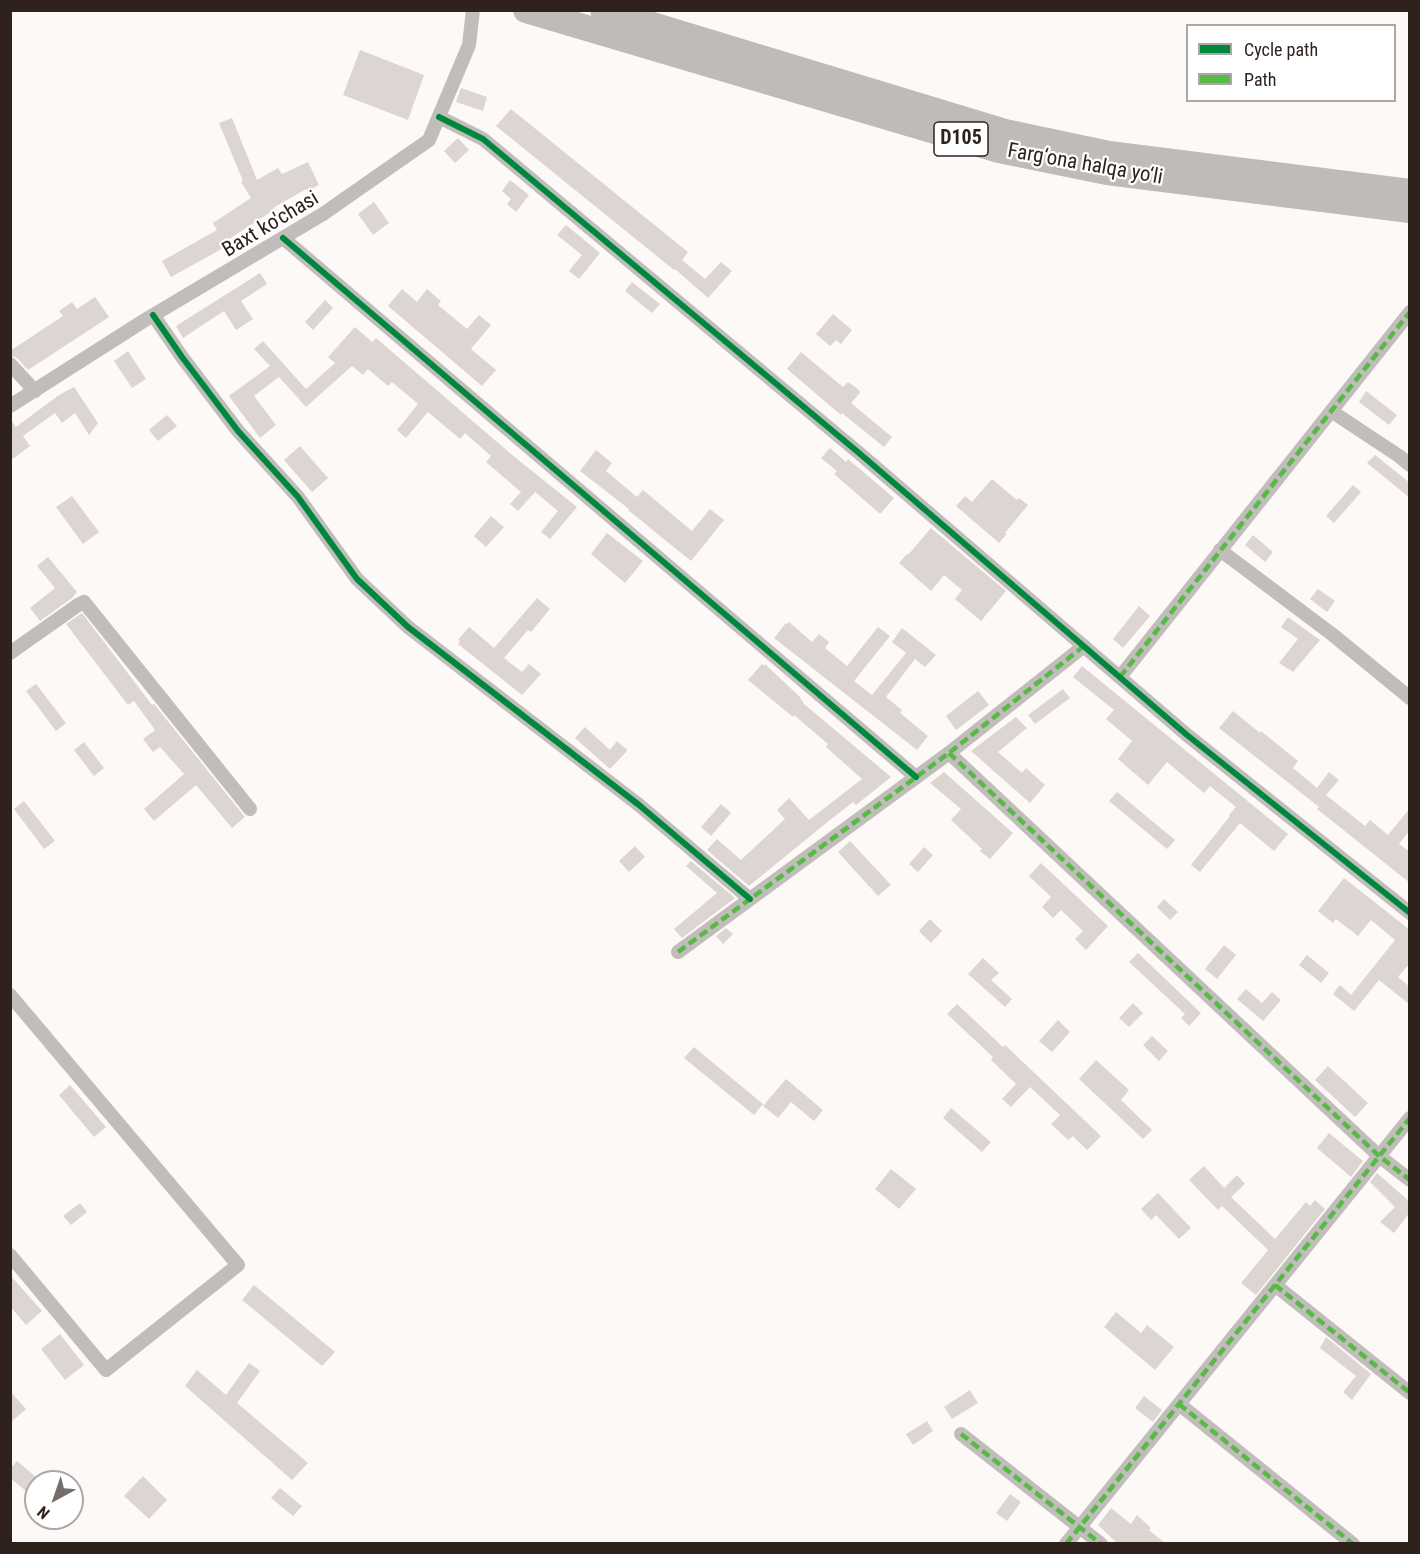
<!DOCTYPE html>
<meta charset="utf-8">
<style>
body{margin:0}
#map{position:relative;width:1420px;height:1554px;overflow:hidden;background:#fcf9f7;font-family:"Roboto Condensed",sans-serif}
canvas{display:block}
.frame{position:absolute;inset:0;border:12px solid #2f221c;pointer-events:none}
.legend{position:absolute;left:1186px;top:24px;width:210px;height:78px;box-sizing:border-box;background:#fff;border:2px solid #aca7a4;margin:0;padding:8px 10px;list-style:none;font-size:18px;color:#2f221c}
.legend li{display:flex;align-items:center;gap:12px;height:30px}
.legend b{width:30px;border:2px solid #aca7a4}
.north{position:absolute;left:24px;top:1470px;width:60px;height:60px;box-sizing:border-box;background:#fff;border:2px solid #aca7a4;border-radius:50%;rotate:220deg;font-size:16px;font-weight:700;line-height:24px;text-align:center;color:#2f221c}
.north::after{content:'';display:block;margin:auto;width:21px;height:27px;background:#776d69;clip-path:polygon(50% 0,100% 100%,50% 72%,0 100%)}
</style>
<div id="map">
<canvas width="1420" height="1554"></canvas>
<div class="frame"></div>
<ul class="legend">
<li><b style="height:8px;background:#00873e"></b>Cycle path</li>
<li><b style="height:8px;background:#58b947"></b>Path</li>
</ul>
<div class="north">N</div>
</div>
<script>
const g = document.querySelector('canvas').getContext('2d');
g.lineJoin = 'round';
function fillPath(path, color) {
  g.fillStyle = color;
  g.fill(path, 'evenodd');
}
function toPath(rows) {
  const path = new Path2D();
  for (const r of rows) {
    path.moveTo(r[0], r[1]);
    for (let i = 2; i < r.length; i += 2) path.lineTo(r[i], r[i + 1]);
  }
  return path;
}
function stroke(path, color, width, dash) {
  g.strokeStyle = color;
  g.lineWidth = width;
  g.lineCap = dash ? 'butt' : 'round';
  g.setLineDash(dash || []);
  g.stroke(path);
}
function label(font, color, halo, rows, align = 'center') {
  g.font = font + ' "Roboto Condensed",sans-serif';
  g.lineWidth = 4.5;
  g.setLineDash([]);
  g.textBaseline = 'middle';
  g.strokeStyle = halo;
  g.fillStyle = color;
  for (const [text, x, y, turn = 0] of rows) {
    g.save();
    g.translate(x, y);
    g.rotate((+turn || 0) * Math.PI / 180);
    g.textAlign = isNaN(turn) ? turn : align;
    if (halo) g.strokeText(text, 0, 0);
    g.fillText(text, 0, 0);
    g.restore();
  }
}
fillPath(toPath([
 [360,50,424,75,408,120,343,95],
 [461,88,487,97,483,111,456,102],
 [511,109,688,252,682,260,705,279,721,262,732,271,708,298,675,269,674,270,496,126],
 [232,118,257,180,278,168,282,174,308,162,319,185,307,191,306,189,273,208,274,210,223,243,225,247,171,277,162,261,217,230,213,223,251,198,241,182,243,181,219,123],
 [458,138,469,150,455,163,444,151],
 [510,180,529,195,516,212,507,204,511,199,502,191],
 [374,202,389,223,373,235,358,214],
 [566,225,600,253,579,279,569,271,582,255,557,235],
 [260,273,267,284,241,301,253,319,236,330,224,311,183,338,176,326],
 [632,282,660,304,652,313,625,291],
 [402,289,417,302,427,289,441,301,438,305,467,329,479,315,491,325,471,349,496,370,482,386,388,306],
 [95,297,109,317,28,370,17,358,10,355,10,351,63,316,59,311,72,302,77,309],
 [325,300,333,308,313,330,305,322],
 [833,314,852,330,841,344,836,340,830,346,816,334],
 [355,327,372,342,376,338,511,454,577,507,550,539,541,532,558,511,535,492,518,511,510,504,521,492,486,462,491,456,465,433,460,439,428,412,406,438,397,430,418,404,392,382,388,386,368,369,363,375,352,366,306,407,279,377,254,396,276,425,260,438,229,396,270,366,254,349,263,341,306,389,335,363,328,357],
 [128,351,146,379,132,388,114,361],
 [801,352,843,387,848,382,858,389,860,393,851,403,892,437,884,447,842,413,841,415,787,369],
 [74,387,98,423,89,435,75,413,62,423,55,413,23,436,30,446,10,461,10,419,16,427,59,395],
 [1366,391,1397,415,1389,425,1359,402],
 [167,415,177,426,158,441,149,430],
 [300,446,328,478,312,492,284,460],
 [830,448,846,462,848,459,894,498,881,513,879,513,834,474,837,471,821,458],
 [596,450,612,463,606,471,637,497,643,490,692,531,710,509,724,520,691,561,628,510,629,509,580,471],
 [1375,455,1410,483,1410,498,1367,463],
 [992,479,1017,500,1019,498,1028,505,1005,533,1007,534,999,543,956,506,965,496,972,502],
 [1353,485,1361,492,1334,523,1326,516],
 [72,496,99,532,83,544,56,507],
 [491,516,504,527,486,547,474,536],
 [931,528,1006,591,981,621,955,599,962,590,944,575,931,591,899,563,907,554,908,555],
 [607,533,643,561,625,583,591,554],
 [1253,535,1273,552,1265,562,1245,545],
 [48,557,77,592,72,598,40,621,30,608,55,588,37,566],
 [1318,589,1335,601,1327,612,1310,599],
 [537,598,550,609,531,632,528,630,504,658,522,672,529,664,541,674,522,695,458,644,460,641,458,640,469,627,494,648],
 [1139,606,1150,616,1123,648,1113,639],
 [82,613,152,705,154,704,245,817,232,828,196,785,154,821,144,809,184,774,160,747,153,752,143,739,155,730,134,701,128,705,66,624],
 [1288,617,1320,640,1293,672,1279,663,1298,639,1281,627],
 [789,622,812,642,819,634,829,642,825,648,847,666,878,627,890,636,854,681,872,695,906,653,892,642,902,628,936,655,925,667,915,659,886,697,902,710,900,713,928,736,917,750,774,638,786,623,787,624],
 [762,664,764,666,765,664,800,697,804,704,891,777,856,805,853,802,825,824,749,886,707,850,717,839,741,860,785,819,777,810,789,798,809,820,862,779,826,747,828,744,794,715,793,717,748,680],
 [1082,666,1288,834,1274,851,1240,823,1200,872,1191,865,1230,816,1229,815,1236,807,1210,786,1204,793,1167,762,1148,785,1118,759,1132,741,1106,719,1114,710,1073,677],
 [36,684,66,723,56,731,26,691],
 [1063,689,1070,698,1035,724,1028,715],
 [978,691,989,705,956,730,946,716],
 [1233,711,1260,733,1261,731,1298,761,1293,768,1317,788,1329,772,1339,780,1326,795,1365,826,1370,820,1388,835,1410,808,1410,830,1399,844,1410,852,1410,883,1317,809,1319,807,1285,780,1219,728],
 [1016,717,1027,728,998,752,1022,773,1026,768,1045,785,1030,803,971,751],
 [585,727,610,750,617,741,627,750,627,751,610,769,575,738],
 [84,742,104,768,94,776,74,750],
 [944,772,1013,833,990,859,980,851,982,849,951,820,961,809,930,783],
 [1117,792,1175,840,1167,849,1109,801],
 [24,801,55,841,44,849,14,809],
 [721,804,731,813,711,836,701,827],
 [850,841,891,885,878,896,838,852],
 [635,846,645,857,629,872,619,861],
 [924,847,933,855,918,872,909,864],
 [691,861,735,898,682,938,674,929,717,893,686,866],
 [1041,863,1108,926,1086,950,1075,939,1083,931,1061,910,1053,918,1042,907,1051,897,1029,876],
 [1344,878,1410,930,1410,963,1398,977,1410,987,1410,1005,1379,980,1354,1011,1333,994,1340,985,1351,995,1395,940,1371,920,1358,936,1336,919,1333,923,1318,911],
 [1164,899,1178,912,1170,920,1157,907],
 [930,919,942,931,931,943,919,931],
 [726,928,733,934,723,944,716,936],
 [1224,945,1236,955,1217,979,1205,969],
 [1138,953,1201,1013,1189,1026,1181,1018,1185,1014,1129,962],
 [1307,955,1329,973,1321,983,1299,965],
 [983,958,999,973,991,980,1012,999,1005,1007,968,974],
 [1246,989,1262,1003,1272,992,1281,1000,1263,1021,1237,999],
 [1133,1003,1143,1013,1129,1027,1119,1018],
 [957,1004,1003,1047,1005,1045,1101,1136,1087,1150,1073,1136,1068,1140,1051,1124,1060,1115,1030,1087,1011,1107,1002,1099,1016,1084,991,1060,993,1057,947,1014],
 [1058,1020,1070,1032,1052,1052,1039,1041],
 [1152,1036,1168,1051,1159,1061,1143,1045],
 [694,1047,763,1104,754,1115,684,1058],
 [1096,1060,1129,1090,1121,1100,1152,1130,1143,1139,1079,1079],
 [1328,1066,1368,1103,1355,1117,1315,1080],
 [786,1079,823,1110,814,1121,791,1102,778,1118,763,1106],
 [70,1085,106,1127,94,1137,59,1095],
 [951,1108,991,1142,982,1152,943,1118],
 [1329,1133,1363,1161,1351,1177,1317,1148],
 [1204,1166,1224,1188,1237,1175,1245,1184,1231,1197,1275,1239,1306,1202,1310,1206,1315,1200,1325,1209,1256,1295,1241,1283,1268,1250,1222,1206,1218,1210,1189,1180],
 [891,1169,916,1189,899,1209,875,1189],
 [1377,1173,1410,1202,1410,1212,1394,1233,1380,1222,1395,1207,1370,1182],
 [1158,1193,1191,1228,1179,1239,1156,1215,1151,1220,1141,1209],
 [80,1203,87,1212,71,1225,63,1216],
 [10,1275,42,1311,26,1325,10,1306],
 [254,1285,335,1352,322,1366,242,1300],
 [1116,1312,1141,1333,1147,1325,1174,1347,1155,1370,1104,1327],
 [60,1334,84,1365,65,1380,41,1349],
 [1326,1337,1371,1374,1352,1400,1343,1392,1356,1376,1320,1348],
 [249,1363,260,1371,237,1403,308,1463,292,1480,185,1386,197,1370,226,1395],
 [970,1390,978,1403,952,1419,944,1407],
 [10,1391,26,1409,10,1423],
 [1144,1396,1162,1410,1153,1422,1135,1408],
 [927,1421,933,1431,913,1445,906,1434],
 [17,1461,36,1477,36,1499,10,1478,10,1469],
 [143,1476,167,1500,149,1519,124,1496],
 [280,1488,302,1506,293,1516,271,1498],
 [1010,1494,1021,1502,1007,1521,996,1513],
 [1111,1508,1131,1524,1137,1515,1151,1528,1149,1530,1166,1544,1118,1544,1098,1525]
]), '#ddd5d1');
stroke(toPath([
 [439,117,483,139,859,453,1187,735,1410,913],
 [283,238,916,777],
 [153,315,182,357,238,431,298,497,357,579,408,627,639,805,750,899],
 [10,364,35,391],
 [10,406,145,320,323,214,429,140,469,45,473,10],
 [1331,411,1399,456,1410,465],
 [1220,550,1333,635,1410,698],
 [10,653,78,605,84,602,250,809],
 [1120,677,1410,312],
 [949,753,1379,1156,1410,1180],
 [678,952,949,753,1084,646],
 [10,995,238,1265,106,1370,10,1255],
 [1275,1285,1410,1393],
 [1179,1404,1353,1544],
 [961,1434,1101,1544],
 [1066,1544,1410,1118]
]), '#c0bdba', 14);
stroke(toPath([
 [526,10,999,150,1107,172,1410,210],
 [603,10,1005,132,1109,154,1410,192]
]), '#bfbbb6', 26);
stroke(toPath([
 [1120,677,1410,312],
 [949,753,1379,1156,1410,1180],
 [678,952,949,753,1084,646],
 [1275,1285,1410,1393],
 [1179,1404,1353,1544],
 [961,1434,1101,1544],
 [1066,1544,1410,1118]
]), '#58b947', 4.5, [9, 4.5]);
stroke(toPath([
 [439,117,483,139,859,453,1187,735,1410,913],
 [283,238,916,777],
 [153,315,182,357,238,431,298,497,357,579,408,627,639,805,750,899]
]), '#00873e', 6);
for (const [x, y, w] of [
 [961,139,54]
]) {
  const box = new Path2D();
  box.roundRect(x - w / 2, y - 17, w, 34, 4.5);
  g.fillStyle = '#fff';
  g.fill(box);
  stroke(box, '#2f221c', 1.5);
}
label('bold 20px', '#2f221c', null, [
 ["D105",961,139]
]);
label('21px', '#2f221c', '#fff', [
 ["Farg‘ona halqa yo‘li",1085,165,10],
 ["Baxt ko'chasi",271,225,-31]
]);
</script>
